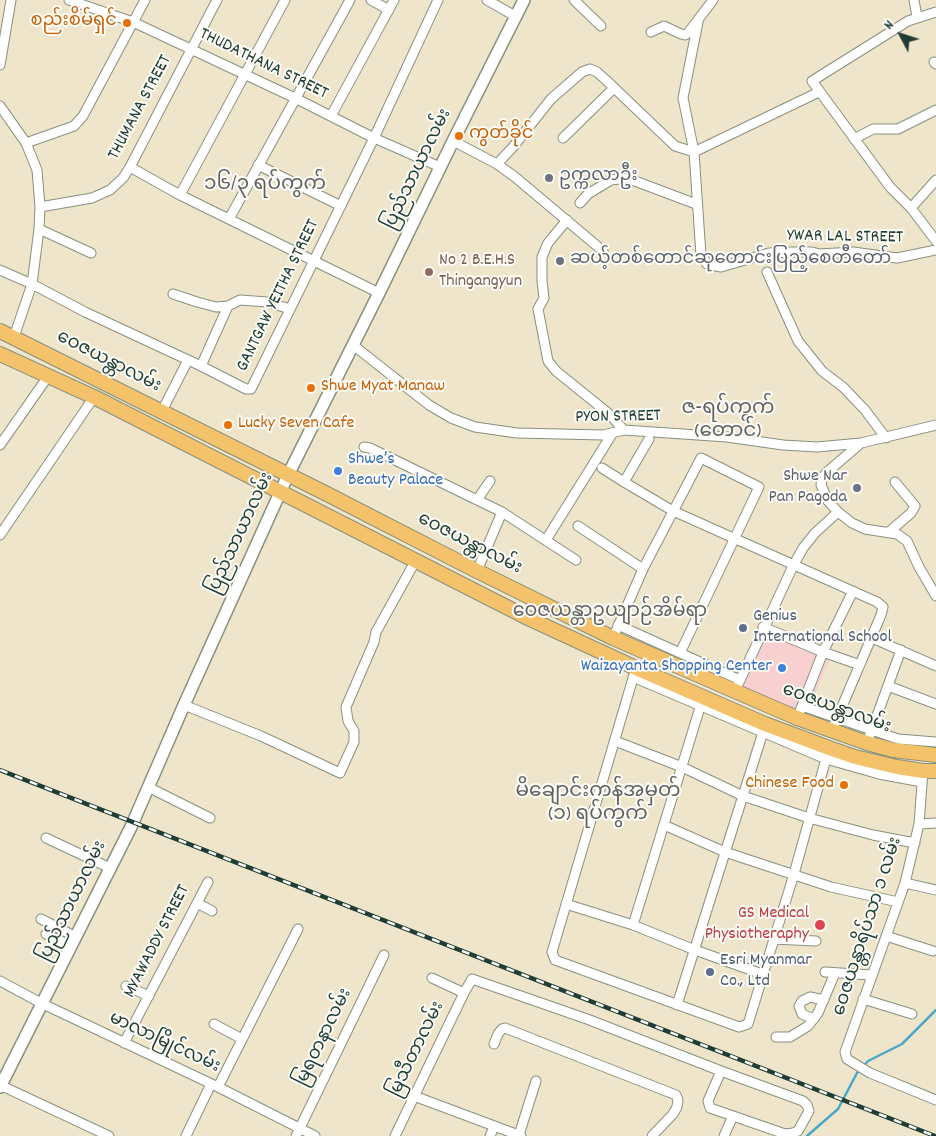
<!DOCTYPE html>
<meta charset="utf-8">
<style>
body{margin:0}
#map{position:relative;width:936px;height:1136px;overflow:hidden;background:#efe5ca;font-family:Dekko,sans-serif}
canvas{display:block}
.north{position:absolute;left:876px;top:10px;width:50px;height:50px;-webkit-text-stroke:4px #fdfcf7;paint-order:stroke;rotate:310deg;font-size:14px;font-weight:700;line-height:20px;text-align:center;color:#1f3d34}
.north::after{content:'';display:block;margin:auto;width:18px;height:22px;background:#1f3d34;clip-path:polygon(50% 0,100% 100%,50% 72%,0 100%)}
</style>
<div id="map">
<canvas width="936" height="1136"></canvas>
<div class="north">N</div>
</div>
<script>
const g = document.querySelector('canvas').getContext('2d');
g.lineJoin = 'round';
function fillPath(path, color) {
  g.fillStyle = color;
  g.fill(path, 'evenodd');
}
function toPath(rows) {
  const path = new Path2D();
  for (const r of rows) {
    path.moveTo(r[0], r[1]);
    for (let i = 2; i < r.length; i += 2) path.lineTo(r[i], r[i + 1]);
  }
  return path;
}
function stroke(path, color, width, dash) {
  g.strokeStyle = color;
  g.lineWidth = width;
  g.lineCap = dash ? 'butt' : 'round';
  g.setLineDash(dash || []);
  g.stroke(path);
}
function label(font, color, halo, rows, align = 'center') {
  g.font = font + ' Dekko,"Noto Sans Myanmar",sans-serif';
  g.lineWidth = 4;
  g.setLineDash([]);
  g.textBaseline = 'middle';
  g.strokeStyle = halo;
  g.fillStyle = color;
  for (const [text, x, y, turn = 0] of rows) {
    g.save();
    g.translate(x, y);
    g.rotate((+turn || 0) * Math.PI / 180);
    g.textAlign = isNaN(turn) ? turn : align;
    if (halo) g.strokeText(text, 0, 0);
    g.fillText(text, 0, 0);
    g.restore();
  }
}
fillPath(toPath([
 [761,622,833,652,806,714,733,682]
]), '#f7d0cf');
stroke(toPath([
 [807,1136,838,1109,857,1073,868,1061,902,1044,936,1010]
]), '#4ca8ca', 2.5);
const minor = toPath([
 [69,0,133,22,295,98,374,138,440,167],
 [371,0,389,10],
 [487,0,515,16],
 [574,0,601,26],
 [914,0,917,17],
 [936,12,908,21,812,81,890,187,911,208,936,241],
 [698,22,683,98,694,152,701,255,707,264,721,267,769,253,790,252,812,252,820,254,853,252,897,258,936,250],
 [651,32,664,26,681,34,685,35,688,33,713,0],
 [934,62,936,64],
 [0,65,11,0],
 [0,106,26,143,37,170,40,207,39,229,32,284,14,337],
 [331,116,394,0],
 [563,138,614,88],
 [854,139,873,129,898,129,936,110],
 [453,141,497,164,515,177,603,251],
 [26,143,74,126,83,116,145,0],
 [497,164,513,147,551,99,582,72,590,69,597,72,607,81,675,146,694,152,819,92],
 [258,165,341,206],
 [130,167,180,195,379,293],
 [180,195,285,0],
 [580,203,588,194,611,180,627,178,696,204],
 [40,207,92,198,110,190,123,178,130,167,217,0],
 [911,208,936,180],
 [229,219,350,0],
 [567,220,548,243,542,257,542,281,544,298,538,309,548,361,556,371,608,413,624,430],
 [39,229,91,253],
 [0,270,32,284,85,312,201,366,246,389,251,389,374,138,438,0],
 [767,272,798,341,822,371,843,387,865,410,886,438],
 [173,294,197,302,216,307,228,306,240,300,267,302,290,309],
 [353,345,429,405,451,418,475,427,517,433,603,435,624,430,727,437,783,445,817,447,861,443,936,425],
 [201,366,228,306],
 [162,411,188,360],
 [861,443,826,473,822,479,821,485,828,501,838,512,852,523,865,529,897,534,907,541,919,567,936,596],
 [0,445,49,375],
 [364,447,370,448,502,512,576,560],
 [602,468,624,482,649,439],
 [624,482,673,511,877,602,883,607,881,615,832,730],
 [477,500,490,481],
 [578,526,643,569],
 [889,532,911,513,915,506,895,482],
 [0,535,94,397],
 [546,540,612,434],
 [477,571,502,512],
 [618,625,740,680],
 [763,627,823,652,860,665],
 [613,638,643,569,701,458,759,487,680,653],
 [872,638,936,666],
 [636,668,552,952,555,960,739,1027,748,1024,794,874,829,748],
 [633,677,826,759,879,774,922,782],
 [888,686,936,704],
 [735,691,793,566,803,548,815,533,838,512],
 [184,705,261,736,340,773,354,742,354,731,348,721,346,707,374,642,376,632,416,560],
 [802,706,898,739,936,742],
 [800,711,823,652,853,591],
 [615,741,682,767,743,796,809,818,873,835,915,843],
 [867,743,901,650],
 [923,771,919,824,905,883,845,1052,847,1059,870,1073,936,1100],
 [148,787,210,818],
 [919,824,936,823],
 [664,825,725,852,831,887,898,902],
 [46,838,110,868],
 [905,883,936,890],
 [197,903,212,911],
 [566,904,633,925,695,950,762,974],
 [41,919,76,937],
 [633,925,702,701],
 [46,934,71,946],
 [886,936,933,951],
 [773,939,816,941],
 [825,972,871,975],
 [432,978,464,993],
 [0,981,43,1004,218,1087,315,1136],
 [126,986,149,996],
 [863,999,912,1014],
 [677,1005,764,729],
 [814,1019,802,1014,799,1006,802,1001,810,997,824,1000],
 [214,1024,242,1039],
 [776,1037,790,1037,808,1026,818,1013,835,973],
 [124,1043,208,882],
 [494,1044,498,1034,502,1029,505,1028,676,1095,678,1100,677,1107,673,1114,652,1136],
 [0,1085,109,1136],
 [218,1087,298,929],
 [414,1096,521,1136],
 [519,1135,536,1081],
 [186,1136,211,1084],
 [296,1136,384,955],
 [395,1136,464,993,472,979,587,1019,721,1071,803,1101,807,1105,809,1111,798,1131,793,1133,785,1134,710,1108,708,1101,721,1071],
 [490,1136,494,1127],
 [724,1136,733,1116]
]);
const tertiary = toPath([
 [0,1087,131,827,184,705,288,475,379,293,453,141,524,0]
]);
const primary = toPath([
 [0,331,325,493,477,571,613,638,797,718,867,743,893,750,936,755],
 [0,354,94,397,530,619,636,668,765,724,829,748,855,757,897,767,923,771,936,771]
]);
stroke(minor, '#87917f', 11);
stroke(tertiary, '#87917f', 14);
stroke(primary, '#87917f', 16);
stroke(minor, '#fff', 9);
stroke(tertiary, '#fff', 11);
stroke(primary, '#f3c26a', 14);
const rail = toPath([
 [0,770,935,1136]
]);
stroke(rail, '#1f3d34', 4.5);
stroke(rail, '#fdfcf7', 2.5, [8]);
for (const [x, y, r, color] of [
 [127,23,5,"#e8710a"],
 [459,136,5,"#e8710a"],
 [549,178,5,"#6b7280"],
 [560,261,5,"#6b7280"],
 [429,272,5,"#8d6e63"],
 [311,388,5,"#e8710a"],
 [228,425,5,"#e8710a"],
 [338,471,5,"#3f7fe0"],
 [857,488,5,"#6b7280"],
 [743,628,5,"#5c6f8a"],
 [782,668,5,"#3f7fe0"],
 [844,785,5,"#e8710a"],
 [820,925,6,"#e0444e"],
 [710,972,5,"#5c6f8a"]
]) {
  const dot = new Path2D();
  dot.arc(x, y, r, 0, 2 * Math.PI);
  g.fillStyle = color;
  g.fill(dot);
  stroke(dot, '#fdfcf7', 2);
}
label('18px', '#c56008', '#fdfcf7', [
 ["စည်းစိမ်ရှင်",117,23,"right"],
 ["ကွတ်ခိုင်",469,136],
 ["Shwe Myat Manaw",321,388],
 ["Lucky Seven Cafe",238,425],
 ["Chinese Food",834,785,"right"]
], 'left');
label('18px', '#1f3d34', '#fdfcf7', [
 ["THUDATHANA STREET",263,65,26],
 ["THUMANA STREET",141,108,-62],
 ["ပြည်သာယာလမ်း",419,170,-64],
 ["YWAR LAL STREET",845,238,1],
 ["GANTGAW YEITHA STREET",279,296,-64],
 ["ဝေဇယန္တာလမ်း",108,363,27],
 ["PYON STREET",618,418,-1],
 ["ပြည်သာယာလမ်း",242,534,-65],
 ["ဝေဇယန္တာလမ်း",469,545,27],
 ["ဝေဇယန္တာလမ်း",836,710,20],
 ["ပြည်သာယာလမ်း",74,902,-64],
 ["ဝေဇယန္တာရိပ်သာ ၁ လမ်း",869,927,-72],
 ["MYAWADDY STREET",158,942,-63],
 ["မြရတနာလမ်း",325,1038,-64],
 ["မာလာမြိုင်လမ်း",164,1044,25],
 ["မြသီတာလမ်း",418,1050,-64]
]);
label('18px', '#5b616d', '#fdfcf7', [
 ["ဥက္ကလာဦး",559,178],
 ["ဆယ့်တစ်တောင်ဆုတောင်းပြည့်စေတီတော်",570,261],
 ["Shwe Nar",847,478,"right"],
 ["Pan Pagoda",847,499,"right"]
], 'left');
label('18px', '#785e54', '#fdfcf7', [
 ["No 2 B.E.H.S",439,262],
 ["Thingangyun",439,283]
], 'left');
label('18px', '#366cbe', '#fdfcf7', [
 ["Shwe’s",348,461],
 ["Beauty Palace",348,482],
 ["Waizayanta Shopping Center",772,668,"right"]
], 'left');
label('18px', '#4e5e75', '#fdfcf7', [
 ["Genius",753,618],
 ["International School",753,639],
 ["Esri Myanmar",720,962],
 ["Co., Ltd",720,983]
], 'left');
label('18px', '#be3a42', '#fdfcf7', [
 ["GS Medical",809,915],
 ["Physiotheraphy",809,936]
], 'right');
label('19px', '#606261', '#fdfcf7', [
 ["ဝေဇယန္တာဥယျာဉ်အိမ်ရာ",610,613]
]);
label('20px', '#606261', '#fdfcf7', [
 ["၁၆/၃ ရပ်ကွက်",265,186],
 ["ဇ-ရပ်ကွက်",728,410],
 ["(တောင်)",728,433],
 ["မိချောင်းကန်အမှတ်",598,793],
 ["(၁) ရပ်ကွက်",598,816]
]);
</script>
